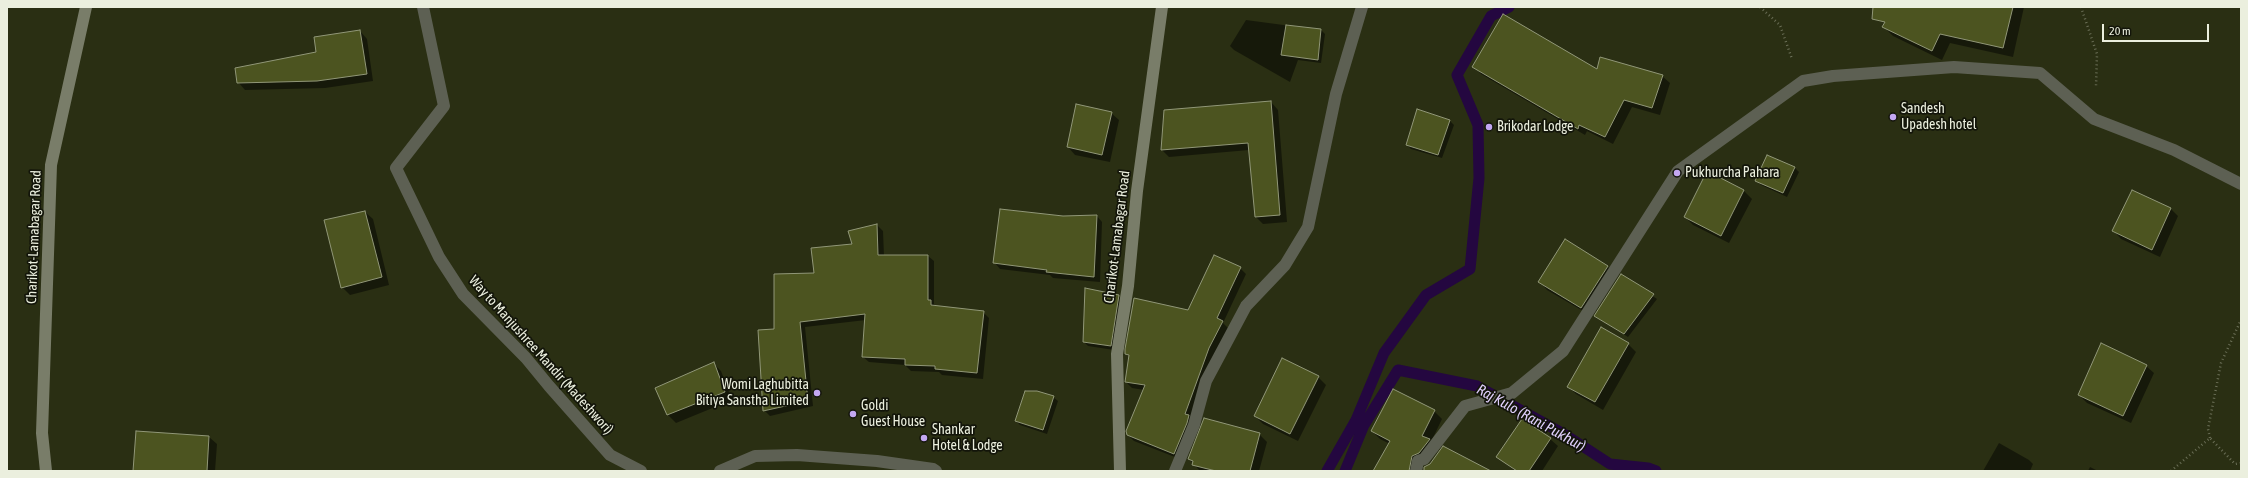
<!DOCTYPE html>
<style>
body{margin:0}
#map{position:relative;width:2248px;height:478px;overflow:hidden;background:#2a2f13;font-family:"Asap Condensed",sans-serif}
canvas{display:block}
.frame{position:absolute;inset:0;border:8px solid #ebefde;pointer-events:none}
.scale{position:absolute;left:2102px;top:24px;width:107px;height:18px;box-sizing:border-box;border:2px solid #ebefde;border-top:0;padding-left:5px;font-size:12px;line-height:14px;white-space:nowrap;color:#ebefde;-webkit-text-stroke:3px #13150a;paint-order:stroke}
</style>
<div id="map">
<canvas width="2248" height="478"></canvas>
<div class="frame"></div>
<div class="scale">20 m</div>
</div>
<script>
const g = document.querySelector('canvas').getContext('2d');
g.lineJoin = 'round';
function fillPath(path, color) {
  g.fillStyle = color;
  g.fill(path, 'evenodd');
}
function toPath(rows) {
  const path = new Path2D();
  for (const r of rows) {
    path.moveTo(r[0], r[1]);
    for (let i = 2; i < r.length; i += 2) path.lineTo(r[i], r[i + 1]);
  }
  return path;
}
function stroke(path, color, width, dash) {
  g.strokeStyle = color;
  g.lineWidth = width;
  g.lineCap = dash ? 'butt' : 'round';
  g.setLineDash(dash || []);
  g.stroke(path);
}
function label(font, color, halo, rows, align = 'center') {
  g.font = font + ' "Asap Condensed",sans-serif';
  g.lineWidth = 3.5;
  g.setLineDash([]);
  g.textBaseline = 'middle';
  g.strokeStyle = halo;
  g.fillStyle = color;
  for (const [text, x, y, turn = 0] of rows) {
    g.save();
    g.translate(x, y);
    g.rotate((+turn || 0) * Math.PI / 180);
    g.textAlign = isNaN(turn) ? turn : align;
    if (halo) g.strokeText(text, 0, 0);
    g.fillText(text, 0, 0);
    g.restore();
  }
}
fillPath(toPath([
 [1894,7,2024,7,2013,57,1950,43,1942,60,1893,36,1884,27],
 [1246,20,1321,30,1325,34,1321,63,1298,60,1290,82,1234,50,1230,46],
 [360,31,367,39,373,81,325,88,245,90,238,82,317,52],
 [1474,66,1598,70,1662,76,1670,83,1660,115,1632,107,1613,144,1587,131,1585,135,1481,74],
 [1271,102,1278,110,1287,222,1263,224,1256,217,1249,150,1169,157,1162,150],
 [1111,113,1119,120,1110,162,1075,155,1068,147],
 [1450,121,1454,125,1442,158,1411,149,1407,145],
 [1795,168,1799,172,1787,197,1761,185,1757,181],
 [1707,173,1744,191,1752,199,1729,243,1693,225,1685,217],
 [2171,209,2178,216,2160,257,2121,239,2114,231],
 [365,212,373,219,389,285,350,295,342,287],
 [1097,216,1102,222,1100,282,1053,278,1050,275,1000,269,995,263,1062,217],
 [877,225,883,231,884,256,928,256,934,261,934,304,936,307,983,312,989,318,983,379,942,375,939,372,911,371,905,365,869,362,863,357,866,320,805,327,813,406,770,416,764,410,775,330,815,274,853,245,850,231],
 [1565,241,1608,267,1615,275,1590,315,1547,290,1540,282],
 [1240,268,1246,274,1223,323,1228,328,1180,459,1134,441,1128,435,1144,390,1132,388,1126,382,1130,357,1126,354,1188,312],
 [1621,275,1657,299,1628,337,1596,316],
 [1118,296,1123,300,1114,350,1088,346,1084,342],
 [1628,344,1636,352,1603,410,1576,394,1568,386],
 [713,363,721,371,732,400,676,423,668,415,656,388],
 [2146,366,2154,373,2131,423,2087,403,2079,395],
 [1318,377,1326,385,1298,441,1263,424,1255,416],
 [1053,397,1058,401,1047,434,1020,425,1016,421],
 [1434,411,1442,419,1417,471,1374,471,1390,444,1380,439,1372,431],
 [1259,434,1267,442,1259,471,1200,471,1189,459],
 [209,437,217,444,215,471,134,471],
 [1550,439,1558,446,1542,471,1515,471,1498,457],
 [1999,443,2029,460,2033,464,2030,471,1983,471],
 [2090,467,2098,471,2088,471]
]), '#0007');
stroke(toPath([
 [1327,471,1356,420,1384,353,1426,295,1470,269,1479,178,1478,125,1457,75,1491,16,1509,7],
 [1345,471,1364,425,1398,370,1477,386,1564,434,1610,464,1648,468,1656,471]
]), '#240740', 11);
const building = toPath([
 [1873,7,2013,7,2003,48,1940,34,1932,51,1882,27,1885,22,1872,19,1873,7],
 [1503,14,1597,69,1600,57,1663,75,1652,108,1624,100,1605,137,1579,125,1578,129,1472,67,1503,14],
 [1286,25,1321,29,1318,60,1281,55,1286,25],
 [360,30,367,74,317,81,237,83,235,68,316,52,314,37,360,30],
 [1271,101,1280,215,1255,217,1248,143,1161,150,1164,110,1271,101],
 [1076,104,1112,112,1102,155,1067,147,1076,104],
 [1417,109,1450,120,1438,155,1406,145,1417,109],
 [1767,155,1795,167,1783,193,1755,181,1767,155],
 [1707,171,1744,190,1721,236,1684,217,1707,171],
 [2132,190,2171,208,2152,250,2112,231,2132,190],
 [1000,209,1063,216,1097,215,1094,277,1046,272,1047,270,993,263,1000,209],
 [365,211,382,277,341,288,324,220,365,211],
 [877,224,878,255,928,255,928,300,931,300,931,305,984,311,977,373,935,369,935,366,905,365,905,359,862,357,865,314,800,322,808,401,763,411,758,330,774,329,774,274,814,273,811,248,852,244,848,231,877,224],
 [1565,239,1608,266,1581,308,1538,282,1565,239],
 [1214,255,1241,267,1217,318,1223,321,1209,348,1185,414,1189,415,1187,423,1174,454,1127,435,1126,431,1145,385,1125,382,1129,355,1125,354,1125,349,1134,298,1188,310,1214,255],
 [1621,274,1654,294,1624,334,1594,316,1621,274],
 [1085,288,1119,295,1111,346,1083,342,1085,288],
 [1601,327,1629,343,1595,402,1567,387,1601,327],
 [2101,343,2147,365,2123,416,2078,395,2101,343],
 [1282,358,1319,376,1290,434,1254,416,1282,358],
 [714,362,725,392,667,415,655,388,714,362],
 [1393,389,1435,410,1422,436,1430,439,1419,453,1412,456,1409,471,1373,471,1390,441,1371,431,1393,389],
 [1025,391,1037,391,1054,396,1043,430,1015,421,1025,391],
 [1204,418,1260,433,1250,471,1216,471,1192,465,1193,461,1188,459,1204,418],
 [1522,419,1551,438,1529,471,1517,471,1496,457,1522,419],
 [136,431,209,436,207,471,133,471,136,431],
 [1443,446,1491,471,1424,471,1424,467,1430,464,1443,446]
]);
fillPath(building, '#4c5420');
stroke(building, '#919778', 1);
stroke(toPath([
 [1760,7,1780,25,1792,59],
 [2081,7,2097,54,2096,87],
 [2210,438,2208,429,2221,363,2241,320],
 [2171,471,2210,438,2235,464,2241,463]
]), '#6b6f57', 2.5, [1, 3]);
stroke(toPath([
 [423,7,444,106,396,168,439,257,463,294,526,358,549,386,610,455,641,471],
 [720,471,755,456,797,455,877,461,933,469,936,471],
 [1175,471,1194,425,1206,381,1246,306,1285,265,1308,227,1336,94,1362,7],
 [1416,471,1418,461,1424,459,1465,406,1512,393,1563,351,1678,171,1803,81,1833,76,1954,67,2040,73,2094,119,2174,150,2241,184]
]), '#5d6053', 12);
stroke(toPath([
 [46,471,42,433,51,165,86,7],
 [1120,471,1117,354,1128,286,1137,191,1162,7]
]), '#797d69', 12);
for (const [x, y, r, color] of [
 [1893,117,4,"#c3a7f2"],
 [1489,127,4,"#c3a7f2"],
 [1677,173,4,"#c3a7f2"],
 [817,393,4,"#c3a7f2"],
 [853,414,4,"#c3a7f2"],
 [924,438,4,"#c3a7f2"]
]) {
  const dot = new Path2D();
  dot.arc(x, y, r, 0, 2 * Math.PI);
  g.fillStyle = color;
  g.fill(dot);
  stroke(dot, '#13150a', 1.5);
}
label('14px', '#ebefde', '#13150a', [
 ["Sandesh",1901,109],
 ["Upadesh hotel",1901,125],
 ["Brikodar Lodge",1497,127],
 ["Pukhurcha Pahara",1685,173],
 ["Womi Laghubitta",809,385,"right"],
 ["Bitiya Sanstha Limited",809,401,"right"],
 ["Goldi",861,406],
 ["Guest House",861,422],
 ["Shankar",932,430],
 ["Hotel & Lodge",932,446]
], 'left');
label('14px', '#ebefde', '#13150a', [
 ["Charikot-Lamabagar Road",34,237,-88],
 ["Charikot-Lamabagar Road",1117,237,-83],
 ["Way to Manjushree Mandir (Madeshwori)",541,355,48]
]);
label('italic 15px', '#dfcffb', '#13150a', [
 ["Raj Kulo (Rani Pukhur)",1531,418,29]
]);
</script>
